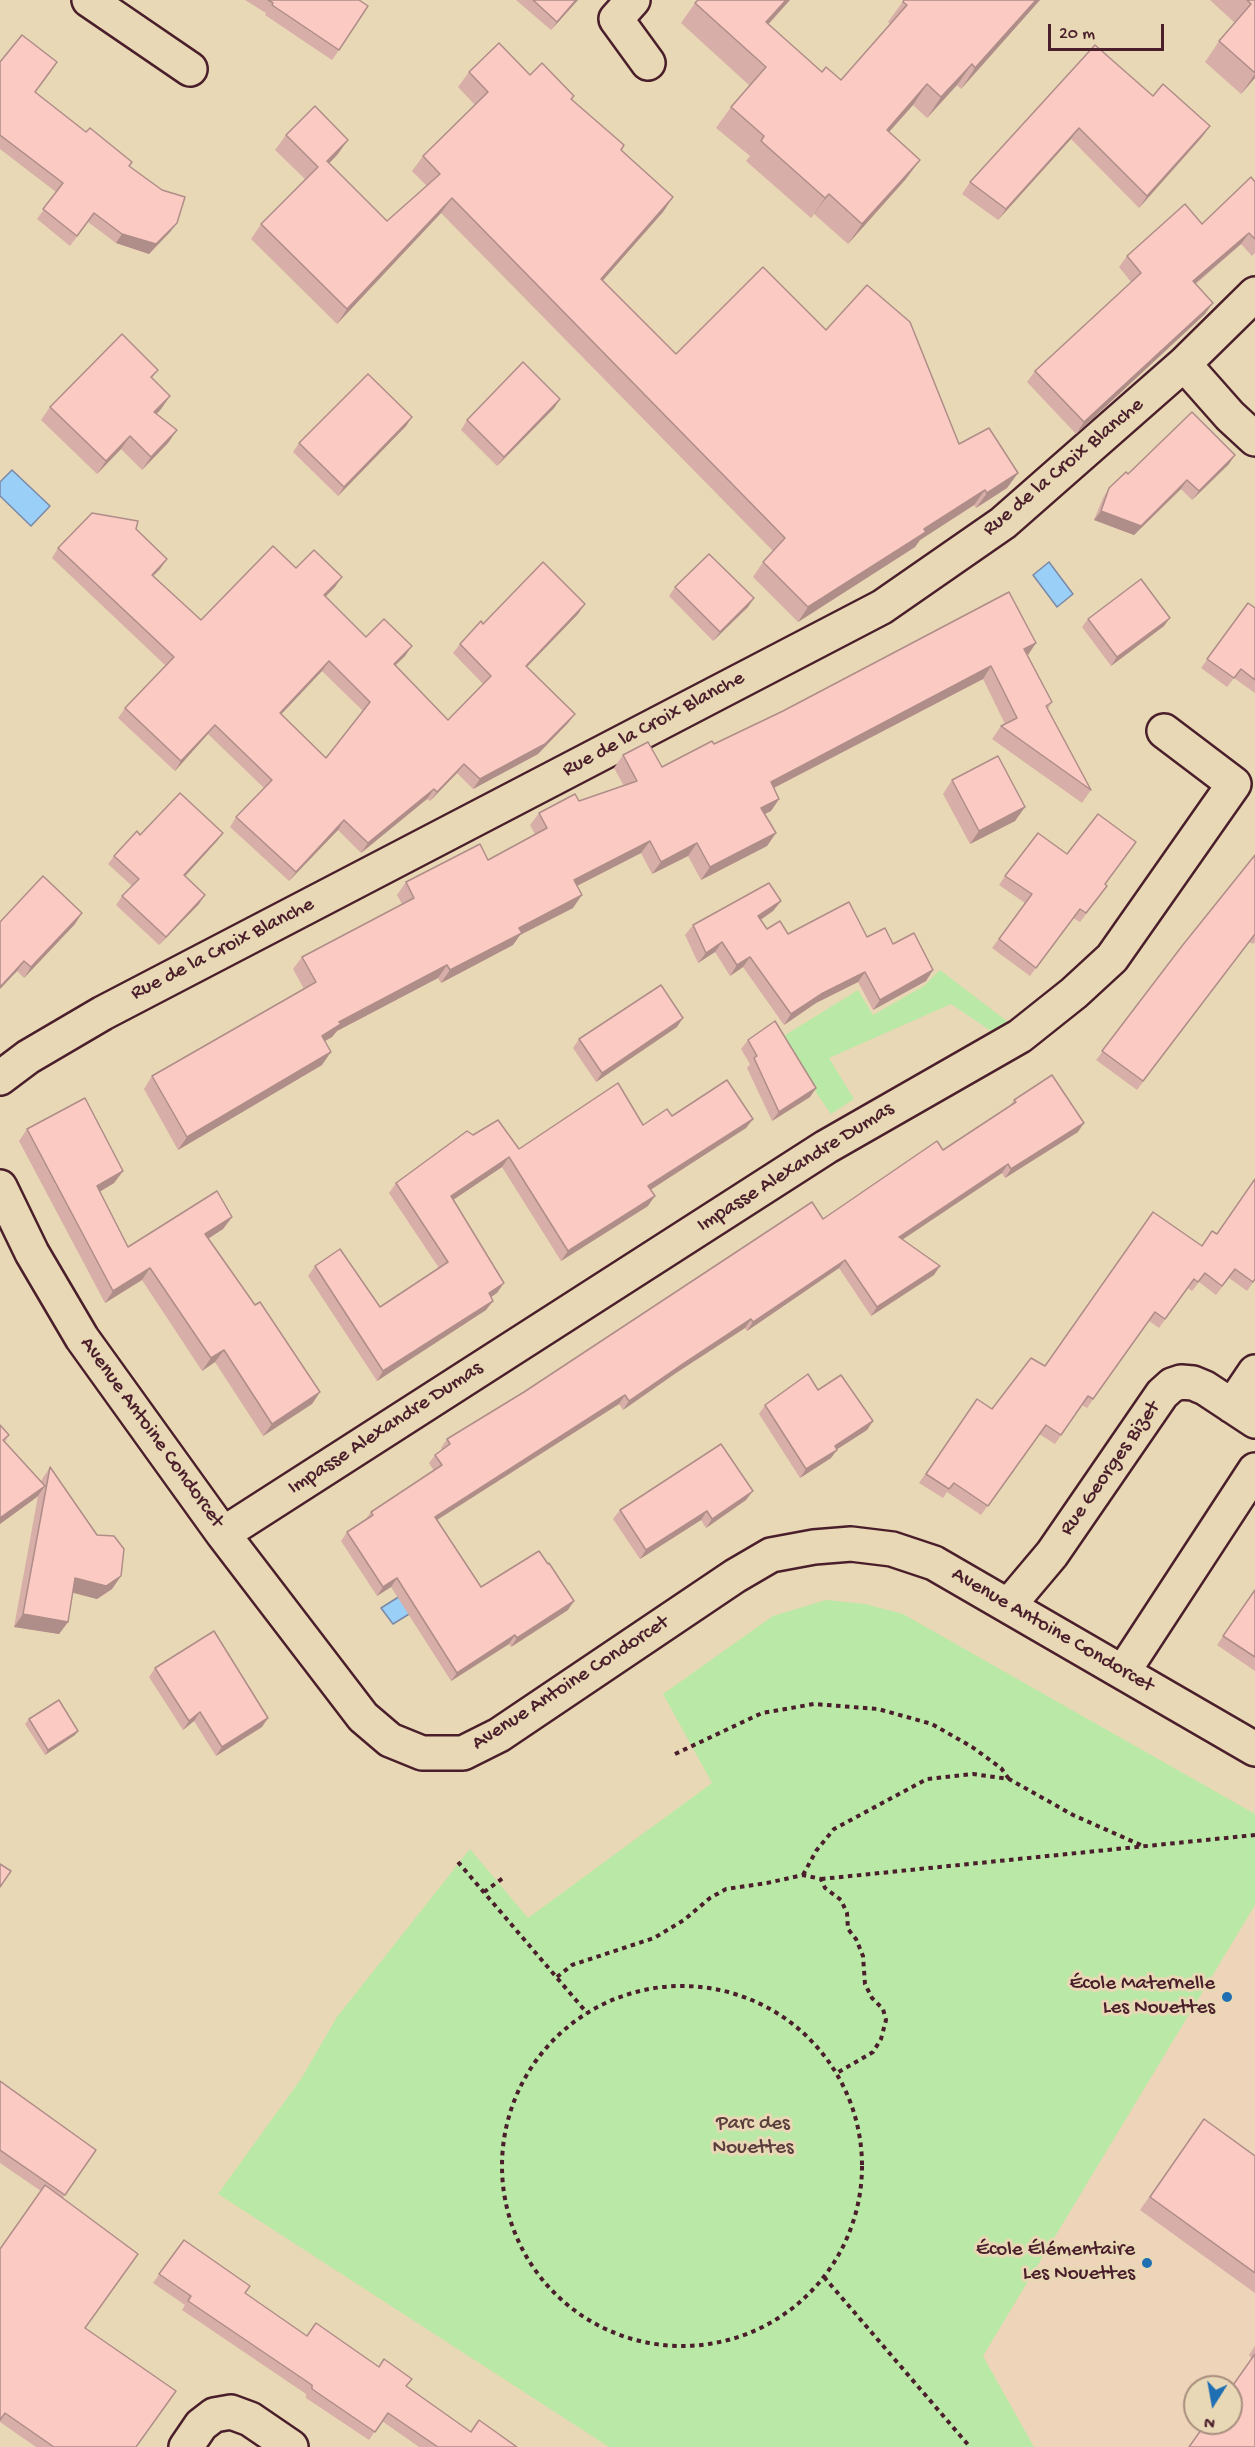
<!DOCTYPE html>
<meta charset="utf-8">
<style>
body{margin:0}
#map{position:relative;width:1255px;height:2447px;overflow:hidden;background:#e9d8b5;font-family:"Gochi Hand",sans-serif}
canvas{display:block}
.north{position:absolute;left:1183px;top:2375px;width:60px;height:60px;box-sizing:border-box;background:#e9d8b5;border:2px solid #a98e7e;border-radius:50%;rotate:191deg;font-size:16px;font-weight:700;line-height:24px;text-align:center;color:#4a1f2b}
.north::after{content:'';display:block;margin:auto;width:21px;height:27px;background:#1f6fb2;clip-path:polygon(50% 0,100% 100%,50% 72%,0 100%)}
.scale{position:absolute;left:1048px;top:24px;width:116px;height:27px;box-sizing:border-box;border:3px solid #4a1f2b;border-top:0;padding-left:8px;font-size:18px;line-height:21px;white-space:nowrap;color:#4a1f2b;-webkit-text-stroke:4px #e9d8b5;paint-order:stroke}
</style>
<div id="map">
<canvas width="1255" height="2447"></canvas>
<div class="north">N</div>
<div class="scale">20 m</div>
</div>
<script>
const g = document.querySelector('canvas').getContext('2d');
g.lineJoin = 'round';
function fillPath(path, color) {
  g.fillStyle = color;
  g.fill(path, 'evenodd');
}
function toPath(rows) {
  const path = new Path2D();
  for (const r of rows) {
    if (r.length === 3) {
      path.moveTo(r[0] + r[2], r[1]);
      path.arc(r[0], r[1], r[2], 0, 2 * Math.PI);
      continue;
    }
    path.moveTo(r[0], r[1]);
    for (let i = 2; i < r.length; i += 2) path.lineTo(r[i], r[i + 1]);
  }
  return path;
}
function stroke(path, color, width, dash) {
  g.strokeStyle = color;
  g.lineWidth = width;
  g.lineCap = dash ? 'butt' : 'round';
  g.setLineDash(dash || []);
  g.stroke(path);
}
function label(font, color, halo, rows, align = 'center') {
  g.font = font + ' "Gochi Hand",sans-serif';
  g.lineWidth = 6;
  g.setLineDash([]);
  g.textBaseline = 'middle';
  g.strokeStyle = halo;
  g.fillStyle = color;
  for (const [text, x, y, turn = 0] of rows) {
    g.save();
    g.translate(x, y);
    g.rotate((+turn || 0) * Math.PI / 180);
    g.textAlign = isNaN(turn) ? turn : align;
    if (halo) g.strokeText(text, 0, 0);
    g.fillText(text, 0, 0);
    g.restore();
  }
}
fillPath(toPath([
 [1255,1905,1255,2447,1034,2447,983,2356],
 [1195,2387,1231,2387,1231,2423,1195,2423]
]), '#eed4b9');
fillPath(toPath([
 [940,970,1008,1022,994,1033,951,1004,829,1058,854,1099,831,1114,779,1039,858,990,873,1015,924,986],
 [826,1600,865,1604,903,1614,1255,1814,1255,1905,983,2356,1034,2447,609,2447,218,2194,301,2079,337,2017,470,1849,528,1918,712,1783,663,1694,773,1616]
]), '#bae8a6');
const water = toPath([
 [12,470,50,506,31,526,0,496,0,482,12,470],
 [1049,562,1073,594,1057,607,1033,575,1049,562],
 [416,1586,427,1603,393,1624,381,1608,416,1586]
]);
fillPath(water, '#9acff8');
stroke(water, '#7a89a6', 1.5);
const minor = toPath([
 [89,0,190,69],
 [633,0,616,19,648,63],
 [1184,364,1230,416,1255,439],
 [0,1078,28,1057,103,1013,882,607,1003,523,1184,364,1255,294],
 [0,1187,32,1253,82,1338,223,1534,363,1717,390,1740,422,1753,463,1753,499,1735,735,1576,771,1555,814,1547,851,1544,892,1549,934,1563,1255,1749],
 [1232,1406,1255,1372],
 [223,1534,826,1147,1020,1036,1074,993,1112,958,1234,784,1164,731],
 [1009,1605,1052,1554,1162,1394,1172,1385,1181,1382,1193,1383,1205,1388,1255,1421],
 [1123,1672,1255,1470],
 [186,2447,201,2425,214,2415,231,2412,250,2419,291,2447]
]);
stroke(minor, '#4a1f2b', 38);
stroke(toPath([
 [675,1754,762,1713,814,1704,878,1709,932,1724,972,1747,1001,1768,1009,1779],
 [458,1862,587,2013],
 [803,1875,816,1851,834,1829,927,1779,973,1774,1009,1779,1073,1815,1143,1846],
 [821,1879,1255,1835],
 [484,1892,503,1878],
 [557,1977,572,1965,654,1938,684,1920,710,1898,726,1889,767,1883,803,1875,821,1879,825,1888,841,1900,847,1913,848,1929,856,1939,863,1956,865,1984,872,1998,883,2009,886,2020,881,2039,873,2052,837,2073],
 [682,2166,180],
 [824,2277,970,2447]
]), '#4a1f2b', 4, [4.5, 4.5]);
stroke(minor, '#e9d8b5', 33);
fillPath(toPath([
 [245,0,359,0,339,50,332,60,265,15,266,13],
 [516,0,578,0,551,30],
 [790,0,768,25,822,72,841,80,890,24,888,22,904,0,1040,0,961,89,957,85,927,118,913,105,889,132,920,160,905,180,848,244,814,214,811,218,746,161,750,156,716,128,731,107,750,86,681,23,695,3],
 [1210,0,1255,0,1255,78,1241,94,1205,62,1219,41,1235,23],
 [1095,45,1153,96,1210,126,1202,137,1139,208,1071,139,998,220,962,194,970,182],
 [0,62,51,72,35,92,129,166,177,223,170,232,149,254,116,243,88,222,70,246,37,219,56,192,0,149],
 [469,72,530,75,574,96,572,99,621,150,673,197,663,212,603,280,676,354,826,330,959,444,1018,473,1007,488,976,508,974,505,920,540,915,547,798,622,753,577,763,562,773,551,441,213,337,324,251,239,261,224,305,179,275,150,286,135,348,140,337,155,329,163,387,221,427,186,412,171,423,156,475,105,458,87],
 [1255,182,1255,253,1252,256,1241,244,1196,284,1205,314,1076,434,1027,382,1035,371,1131,282,1119,267,1127,256,1202,224],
 [158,370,152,378,170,396,161,409,157,414,177,430,168,443,142,470,121,449,97,474,41,420,50,407],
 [560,399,554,408,497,466,461,430,467,420],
 [412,417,406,426,338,496,293,452,299,443],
 [1229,464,1192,500,1181,489,1134,535,1094,520,1103,498,1109,488,1128,474],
 [136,529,167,559,160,569,153,576,201,620,296,568,335,587,325,597,366,637,405,656,396,665,448,720,483,684,453,653,460,644,483,624,585,604,578,614,527,667,575,714,568,723,538,754,473,789,457,773,430,801,427,799,361,853,338,830,289,881,230,827,236,817,264,788,208,734,175,771,118,718,125,708,166,666,52,558,58,548],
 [322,671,363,711,326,758,281,714],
 [675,587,748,607,713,641,669,596],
 [1248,603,1255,608,1255,693,1234,678,1227,687,1201,668],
 [1088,619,1164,626,1111,666,1082,627],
 [1028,655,1052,702,1048,709,1091,790,1082,803,992,739,1001,726,1005,724,983,679,774,788,779,799,771,811,765,814,776,833,767,846,701,880,688,856,652,874,641,853,577,886,573,908,520,935,513,945,441,983,438,978,337,1031,332,1037,325,1041,322,1065,178,1150,144,1089,152,1076,304,989,293,969,302,957,402,904,397,895,406,882,488,860,535,834,530,825,539,813,579,801,624,786,614,768,623,755,662,767,714,744],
 [952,780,1025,807,1015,821,970,844,943,794],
 [223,833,217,841,185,876,199,904,159,945,116,905,122,896,132,886,108,864,114,856,140,835],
 [1255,855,1255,942,1253,944,1249,942,1137,1090,1096,1060],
 [1005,876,1105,884,1101,895,1080,922,1073,918,1030,976,992,948,1025,903,999,885],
 [781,901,773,911,761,920,767,929,788,934,867,937,893,944,933,970,926,981,873,1010,858,982,816,1003,784,1025,743,967,730,976,715,952,698,963,685,935,693,925],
 [0,922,75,924,24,978,17,971,0,989],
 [677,1027,596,1082,573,1048,579,1039],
 [748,1040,816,1088,810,1097,772,1121,747,1068,750,1064,741,1049],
 [1014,1100,1078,1132,1005,1178,1002,1173,902,1239,934,1275,871,1316,839,1268,747,1331,745,1328,676,1373,623,1410,619,1404,437,1520,481,1587,568,1610,511,1647,509,1644,451,1681,391,1587,377,1596,341,1541,347,1532,365,1520,371,1512,434,1471,429,1463,435,1455,442,1450,441,1448,447,1439,943,1150,1010,1106],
 [672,1116,753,1119,746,1128,650,1190,648,1206,561,1261,502,1167,453,1200,497,1293,491,1297,493,1301,486,1310,377,1381,308,1276,315,1266,380,1307,439,1268,389,1193,396,1183,473,1135,519,1149,643,1125],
 [27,1129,123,1171,114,1183,100,1192,128,1247,232,1217,223,1229,209,1238,255,1305,320,1392,312,1404,263,1436,215,1362,202,1371,142,1280,105,1303,19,1141],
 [1202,1246,1255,1280,1247,1291,1229,1278,1216,1295,1199,1282,1192,1291,1188,1288,1159,1328,1149,1321,1087,1408,1082,1405,1055,1444,1039,1434,981,1515,947,1492,943,1498,919,1483,977,1399,992,1409,1045,1366],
 [818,1390,873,1421,867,1430,837,1449,831,1458,800,1478,759,1414,765,1405],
 [0,1425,9,1435,5,1442,41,1481,50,1467,121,1576,112,1589,97,1599,73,1592,68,1622,59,1634,14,1627,38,1496,0,1524],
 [746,1500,706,1528,701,1520,640,1559,613,1519,620,1510],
 [1255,1590,1255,1671,1217,1645],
 [155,1668,262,1727,216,1756,194,1721,183,1730,149,1677],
 [29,1719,75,1735,45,1755,25,1724],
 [0,2081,96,2150,63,2198,85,2328,136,2447,36,2447,0,2422,0,2249,41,2191,0,2163],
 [1204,2119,1255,2156,1255,2293,1140,2210],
 [184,2240,245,2293,307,2336,407,2386,470,2432,479,2420,517,2447,419,2447,382,2421,369,2440,306,2398,306,2394,182,2310,185,2305,153,2283],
 [1255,2346,1255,2447,1252,2359,1249,2355]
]), '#d7aea8');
fillPath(toPath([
 [576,0,578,0,551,30,557,22],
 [786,0,790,0,751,43,766,22],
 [1036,0,1040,0,961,89,975,68],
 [972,64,957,85,927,118,941,97],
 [1255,74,1255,78,1241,94],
 [927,84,913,105,873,150,887,130],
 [1210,126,1202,137,1139,208,1147,196],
 [1079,128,1071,139,998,220,1006,209],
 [348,140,337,155,317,176,327,161],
 [920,160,905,180,848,244,862,224],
 [829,194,811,218,825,198],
 [673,197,663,212,591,294,601,279],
 [452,198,441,213,337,324,347,309],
 [177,223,170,232,149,254,116,243,122,234],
 [1249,233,1241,244,1185,292,1193,281],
 [1213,303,1205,314,1076,434,1084,422],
 [170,396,161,409,146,425,154,412],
 [560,399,554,408,497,466,504,457],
 [412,417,406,426,338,496,344,487],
 [177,430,168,443,142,470,151,457],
 [130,436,121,449,97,474,106,461],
 [1235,455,1229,464,1192,500,1199,491],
 [1018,473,1007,488,976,508,987,493],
 [1187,480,1181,489,1134,535,1094,520,1101,511],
 [985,490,974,505,920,540,915,547,798,622,808,607,924,529],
 [167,559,160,569,145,584,152,575],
 [342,577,335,587,317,605,324,595],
 [754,598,748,607,713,641,720,632],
 [585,604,578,614,519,675,526,666],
 [1170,618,1164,626,1111,666,1117,657],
 [1036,643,1028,655,1024,649],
 [412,646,405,656,387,673,394,664],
 [329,661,322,671,273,723,280,713],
 [991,666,983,679,762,794,771,782],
 [575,714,568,723,538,754,473,789,480,779],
 [215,725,208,734,175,771,181,761],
 [464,764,457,773,430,801,437,792],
 [434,789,427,799,361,853,368,843],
 [779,799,771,811,752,820,761,808],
 [1025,807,1015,821,970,844,979,831],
 [344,820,338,830,289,881,296,872],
 [223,833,217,841,178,884,184,875],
 [776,833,767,846,701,880,710,867],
 [650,841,641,853,565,892,574,880],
 [697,843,688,856,652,874,661,862],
 [205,895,199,904,159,945,166,937],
 [582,895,573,908,520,935,513,945,441,983,450,970,519,928],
 [781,901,773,911,751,926,758,916],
 [82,913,75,924,24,978,31,967],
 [722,942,715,952,698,963,706,953],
 [750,957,743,967,730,976,737,965],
 [24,961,17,971,0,989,0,987],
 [447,965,438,978,337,1031,332,1037,313,1048,322,1036,339,1022],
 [933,970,926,981,873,1010,880,1000],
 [865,972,858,982,816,1003,784,1025,791,1014,823,993],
 [683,1018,677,1027,596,1082,602,1073],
 [331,1052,322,1065,178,1150,187,1137],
 [816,1088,810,1097,772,1121,779,1112],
 [753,1119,746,1128,641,1196,648,1186],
 [1084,1123,1078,1132,1005,1178,1011,1169],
 [509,1157,502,1167,444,1206,451,1196],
 [1008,1164,1002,1173,893,1246,899,1237],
 [123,1171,114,1183,89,1198,97,1186],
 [655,1196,648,1206,561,1261,568,1251],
 [232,1217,223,1229,197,1246,205,1234],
 [845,1260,839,1268,747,1331,753,1322],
 [940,1266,934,1275,871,1316,877,1307],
 [150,1268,142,1280,105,1303,113,1291],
 [504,1283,497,1293,482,1303,489,1293],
 [493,1301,486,1310,377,1381,383,1371],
 [751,1319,745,1328,676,1373,623,1410,629,1401,683,1364],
 [224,1350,215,1362,202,1371,211,1358],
 [320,1392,312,1404,263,1436,272,1424],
 [625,1395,619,1404,429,1525,435,1517],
 [873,1421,867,1430,833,1452,837,1450,831,1458,800,1478,806,1469,835,1446],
 [45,1486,37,1497,0,1524,0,1518],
 [753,1491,746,1500,706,1528,712,1519],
 [707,1511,701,1520,640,1559,646,1550],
 [121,1576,112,1589,97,1599,66,1591,75,1578],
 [397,1578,391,1587,377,1596,383,1587],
 [574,1601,568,1610,511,1647,517,1638],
 [23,1614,68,1622,59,1634,14,1627],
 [515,1635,509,1644,451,1681,457,1673],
 [200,1712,194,1721,183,1730,189,1721],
 [268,1718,262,1727,216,1756,222,1747],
 [78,1731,75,1735,45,1755,48,1750]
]), '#af8d88');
const building = toPath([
 [268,0,359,0,368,6,339,50,272,5,273,3,268,0],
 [533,0,576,0,557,22,533,0],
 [698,0,786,0,766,22,822,72,826,67,841,80,907,5,903,2,904,0,1036,0,975,68,972,64,941,97,927,84,887,130,920,160,862,224,829,194,825,198,761,141,764,136,731,107,766,67,695,3,698,0],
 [1247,0,1255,0,1255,73,1219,41,1251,4,1247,0],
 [22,35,57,62,35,92,86,132,90,128,132,162,129,166,162,190,185,197,177,223,156,244,122,234,94,213,77,236,43,209,63,183,0,135,0,62,22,35],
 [499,43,530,75,542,63,574,96,571,99,624,145,621,150,673,197,601,279,676,354,763,267,826,330,867,285,910,322,959,444,989,428,1018,473,987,493,985,490,924,529,926,532,808,607,763,562,785,538,452,198,347,309,261,224,318,167,286,135,315,106,348,140,327,161,387,221,440,174,423,156,488,92,469,72,499,43],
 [1095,45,1153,96,1163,84,1210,126,1147,196,1079,128,1006,209,970,182,1095,45],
 [1251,177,1255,182,1255,239,1249,233,1193,281,1213,303,1084,422,1035,371,1141,273,1127,256,1185,204,1202,224,1251,177],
 [122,334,158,370,151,377,170,396,154,412,177,430,151,457,130,436,106,461,50,407,122,334],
 [523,362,560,399,504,457,467,420,523,362],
 [368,374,412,417,344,487,299,443,368,374],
 [1192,412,1235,455,1199,491,1187,480,1141,526,1101,511,1109,488,1126,472,1128,474,1192,412],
 [92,513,138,521,136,529,167,559,152,575,201,620,273,546,296,568,314,550,342,577,324,595,366,637,384,619,412,646,394,664,448,720,491,676,460,644,481,621,483,624,543,562,585,604,526,666,575,714,545,744,480,779,464,764,437,792,434,789,368,843,344,820,296,872,236,817,272,780,215,725,181,761,125,708,174,657,58,548,92,513],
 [329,661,370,702,326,758,280,713,329,661],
 [709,554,754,598,720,632,675,587,709,554],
 [1141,579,1170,618,1117,657,1088,619,1141,579],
 [1009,592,1036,643,1024,649,1052,702,1046,706,1091,790,1001,726,1017,718,991,666,771,782,779,799,761,808,776,833,710,867,697,843,661,862,650,841,574,880,582,895,519,928,522,933,450,970,447,965,339,1022,341,1024,322,1036,331,1052,187,1137,152,1076,316,982,302,957,414,898,406,882,480,844,488,860,547,828,539,813,575,794,579,801,637,781,623,755,648,742,662,767,712,741,714,744,783,711,1009,592],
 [1248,603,1255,608,1255,680,1241,669,1234,678,1207,659,1248,603],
 [998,756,1025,807,979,831,952,780,998,756],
 [180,793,223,833,184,875,205,895,166,937,122,896,139,879,114,856,137,831,140,835,180,793],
 [1098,814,1136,842,1105,884,1107,886,1086,913,1080,909,1036,968,999,939,1032,894,1005,876,1038,833,1067,854,1098,814],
 [1255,855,1255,934,1143,1081,1102,1051,1182,946,1255,855],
 [43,876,82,913,31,967,24,961,0,987,0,922,43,876],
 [769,883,781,901,758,916,767,929,780,921,788,934,849,902,867,937,885,928,893,944,914,933,933,970,880,1000,865,972,823,993,791,1014,750,957,737,965,722,942,706,953,693,925,769,883],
 [661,985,683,1018,602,1073,579,1039,661,985],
 [775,1021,816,1088,779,1112,754,1058,757,1056,748,1040,775,1021],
 [1052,1075,1084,1123,1011,1169,1008,1164,899,1237,940,1266,877,1307,845,1260,753,1322,751,1319,683,1364,629,1401,625,1395,435,1517,481,1587,539,1551,548,1564,549,1563,574,1601,517,1638,515,1635,457,1673,397,1578,383,1587,347,1532,373,1515,371,1512,442,1465,435,1455,450,1444,447,1439,524,1392,812,1202,823,1219,937,1141,943,1150,1016,1102,1014,1100,1052,1075],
 [727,1080,753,1119,648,1186,655,1196,568,1251,509,1157,451,1196,504,1283,489,1293,493,1301,383,1371,315,1266,340,1249,380,1307,448,1262,396,1183,467,1131,473,1135,498,1120,519,1149,618,1083,643,1125,667,1109,672,1116,727,1080],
 [85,1098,123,1171,97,1186,128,1247,217,1191,232,1217,205,1234,255,1305,260,1302,320,1392,272,1424,224,1350,211,1358,150,1268,113,1291,27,1129,85,1098],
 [1255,1179,1255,1279,1253,1282,1235,1269,1222,1286,1205,1273,1198,1282,1194,1279,1165,1319,1155,1312,1093,1399,1088,1396,1061,1435,1046,1425,988,1506,954,1483,949,1489,926,1474,977,1399,992,1409,1031,1358,1045,1366,1153,1212,1202,1246,1212,1231,1217,1234,1255,1179],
 [808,1374,818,1390,841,1375,873,1421,835,1446,837,1450,806,1469,765,1405,808,1374],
 [0,1425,9,1435,3,1440,45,1486,0,1518,0,1425],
 [721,1444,753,1491,712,1519,707,1511,646,1550,620,1510,721,1444],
 [50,1467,97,1535,114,1536,124,1549,121,1576,106,1586,75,1578,68,1622,23,1614,50,1467],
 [1255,1590,1255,1657,1223,1636,1255,1590],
 [214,1631,268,1718,222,1747,200,1712,189,1721,155,1668,214,1631],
 [59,1700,78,1731,48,1750,29,1719,59,1700],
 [0,1864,11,1871,0,1887,0,1864],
 [0,2081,96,2150,65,2195,0,2150,0,2081],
 [1204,2119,1255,2156,1255,2273,1150,2197,1204,2119],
 [45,2185,138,2254,85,2328,176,2391,136,2447,54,2447,5,2413,0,2420,0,2249,45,2185],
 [184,2240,250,2286,245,2293,307,2336,316,2323,379,2367,384,2359,412,2379,406,2386,471,2432,479,2420,517,2447,438,2447,388,2413,375,2432,312,2389,312,2385,188,2301,191,2296,159,2274,184,2240],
 [1255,2354,1255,2447,1189,2447,1206,2423,1231,2423,1231,2388,1255,2354]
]);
fillPath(building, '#facac3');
stroke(building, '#af8d88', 1.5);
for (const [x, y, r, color] of [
 [1227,1997,6,"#1f6fb2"],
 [1147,2263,6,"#1f6fb2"]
]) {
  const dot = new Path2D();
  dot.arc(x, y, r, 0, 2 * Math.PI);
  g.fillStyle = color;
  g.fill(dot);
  stroke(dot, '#e9d8b5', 2);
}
label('21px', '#4a1f2b', '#e9d8b5', [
 ["Rue de la Croix Blanche",1064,468,-40],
 ["Rue de la Croix Blanche",654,725,-28],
 ["Rue de la Croix Blanche",223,950,-27],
 ["Impasse Alexandre Dumas",796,1168,-32],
 ["Impasse Alexandre Dumas",386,1429,-33],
 ["Avenue Antoine Condorcet",151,1433,54],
 ["Rue Georges Bizet",1111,1469,-55],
 ["Avenue Antoine Condorcet",1052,1631,30],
 ["Avenue Antoine Condorcet",571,1684,-33]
]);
label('21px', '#4a1f2b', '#e9d8b5', [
 ["École Maternelle",1215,1985],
 ["Les Nouettes",1215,2009],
 ["École Élémentaire",1135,2251],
 ["Les Nouettes",1135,2275]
], 'right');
label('21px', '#5b3d3d', '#e9d8b5', [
 ["Parc des",753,2125],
 ["Nouettes",753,2149]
]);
</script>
